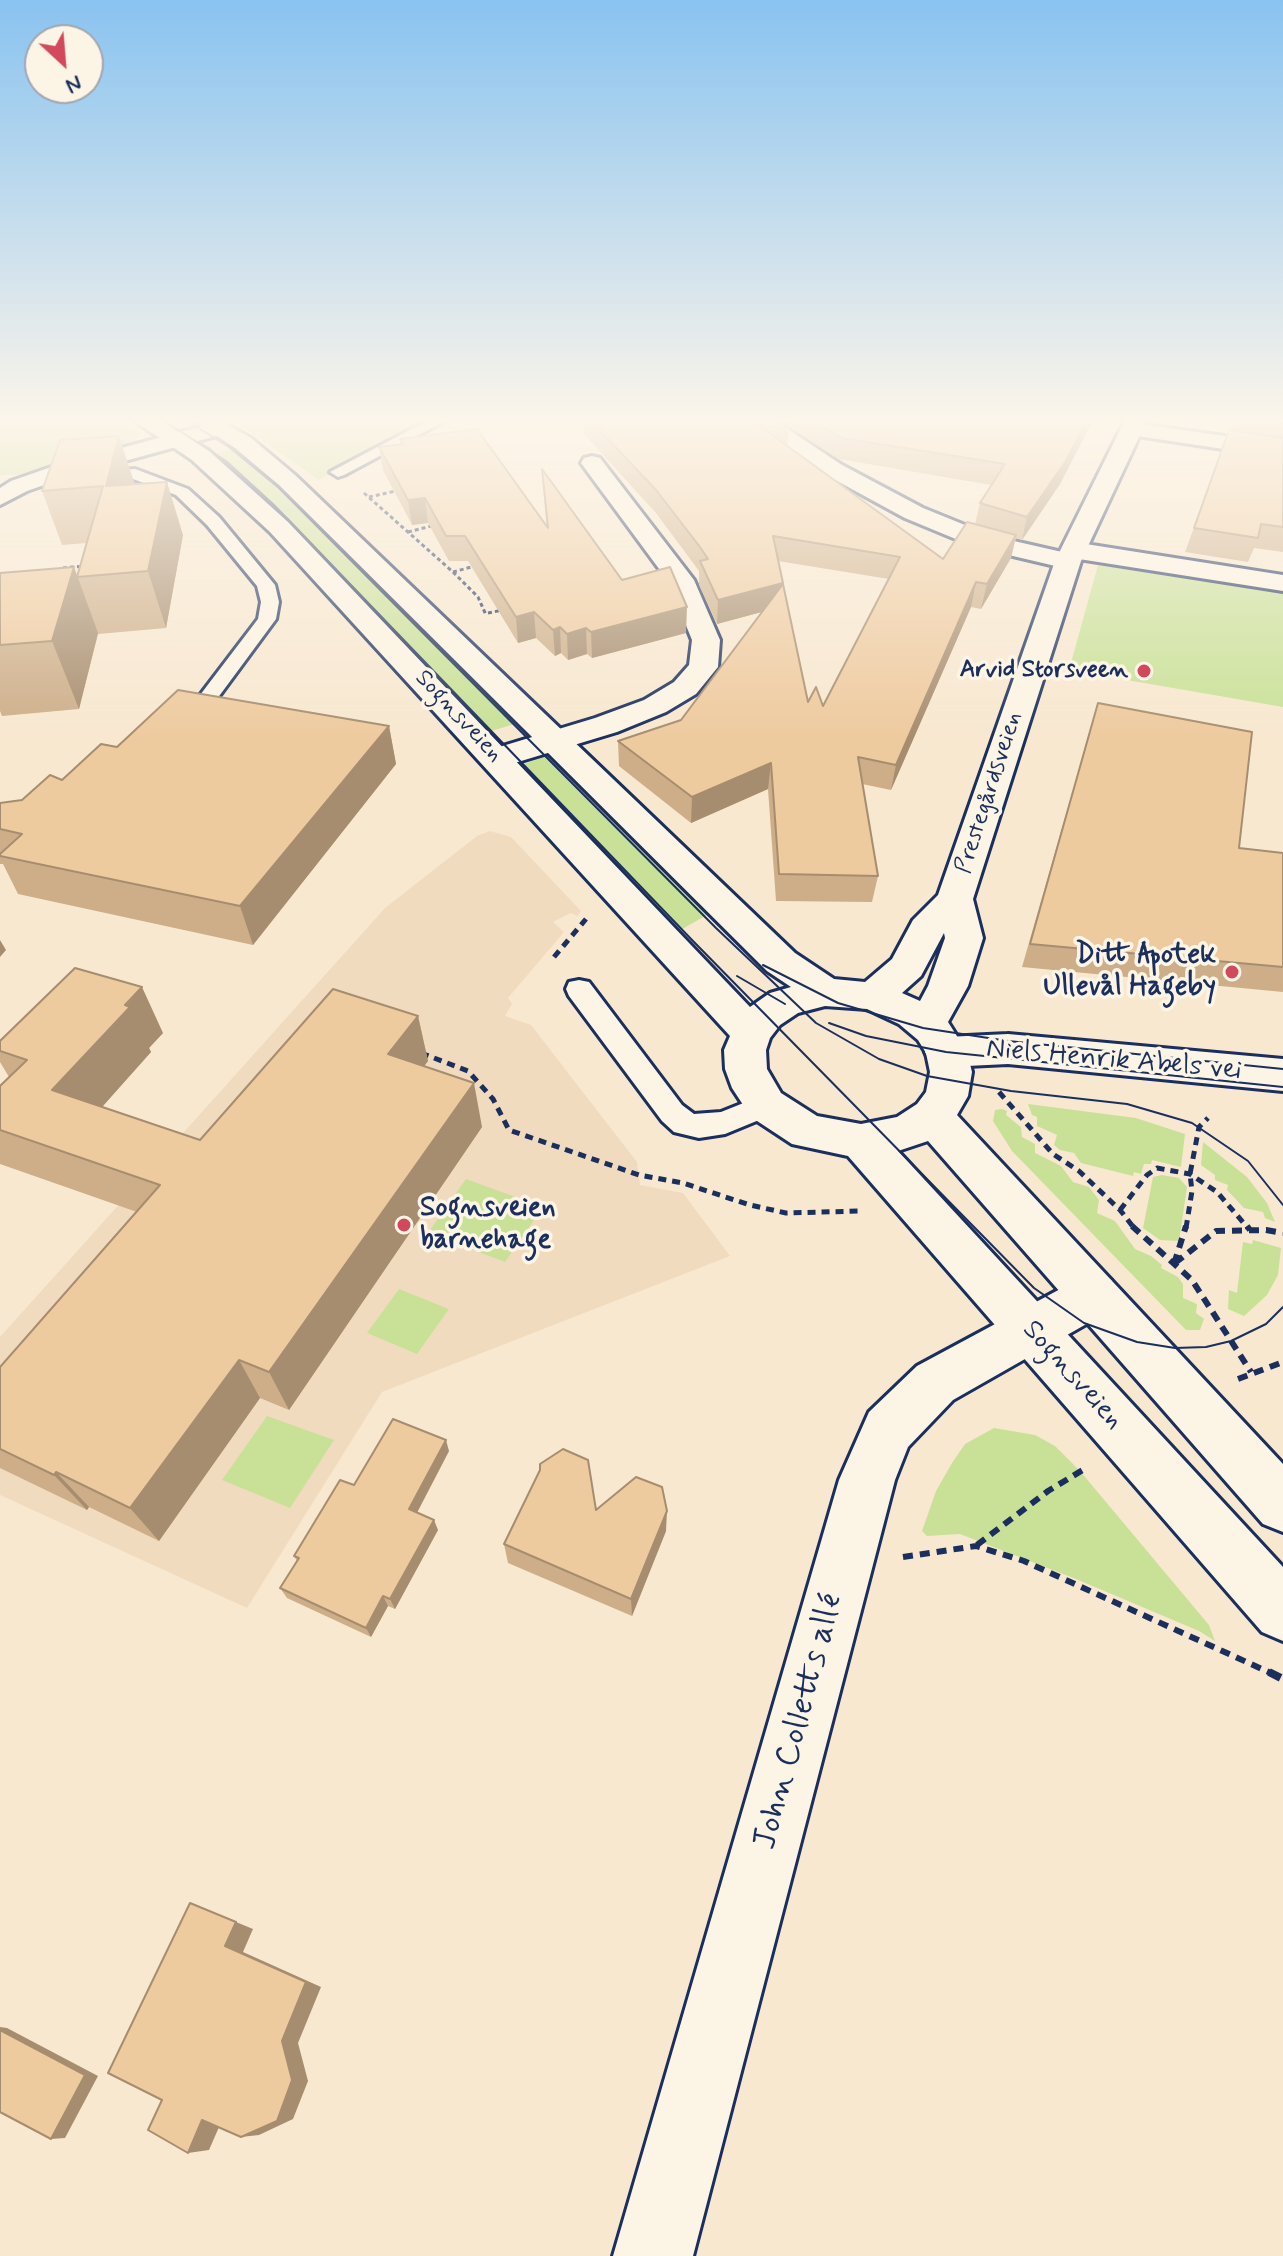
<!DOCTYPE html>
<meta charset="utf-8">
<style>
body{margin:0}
#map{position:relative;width:1283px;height:2256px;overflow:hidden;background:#f8e8d0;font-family:Mynerve,sans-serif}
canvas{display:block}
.north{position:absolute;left:24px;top:24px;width:80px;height:80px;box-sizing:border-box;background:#fcf5e5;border:2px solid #a2a6af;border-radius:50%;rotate:154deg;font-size:22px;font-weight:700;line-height:32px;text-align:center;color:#1b2f5e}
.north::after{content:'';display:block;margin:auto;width:28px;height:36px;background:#d1495b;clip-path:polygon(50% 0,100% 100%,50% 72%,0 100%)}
</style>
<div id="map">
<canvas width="1283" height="2256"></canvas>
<div class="north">N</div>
</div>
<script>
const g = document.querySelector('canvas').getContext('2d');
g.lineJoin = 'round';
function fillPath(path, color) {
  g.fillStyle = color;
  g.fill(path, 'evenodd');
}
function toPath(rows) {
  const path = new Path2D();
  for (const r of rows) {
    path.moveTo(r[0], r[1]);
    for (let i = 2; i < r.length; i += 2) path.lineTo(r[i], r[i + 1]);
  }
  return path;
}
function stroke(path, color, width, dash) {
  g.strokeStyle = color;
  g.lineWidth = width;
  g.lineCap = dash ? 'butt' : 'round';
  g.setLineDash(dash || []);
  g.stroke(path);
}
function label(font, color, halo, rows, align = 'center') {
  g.font = font + ' Mynerve,sans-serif';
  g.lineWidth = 7;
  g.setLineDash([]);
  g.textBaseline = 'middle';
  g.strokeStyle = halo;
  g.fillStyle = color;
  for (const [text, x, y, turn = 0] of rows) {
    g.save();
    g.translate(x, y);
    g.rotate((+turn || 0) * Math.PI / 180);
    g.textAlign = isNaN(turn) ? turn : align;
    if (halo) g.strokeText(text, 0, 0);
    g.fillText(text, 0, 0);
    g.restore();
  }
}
fillPath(toPath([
 [490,831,511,837,581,911,577,916,571,913,553,922,564,932,508,998,512,1004,505,1016,531,1025,637,1162,640,1185,683,1193,730,1256,382,1392,247,1608,0,1495,0,1337,385,908,477,836]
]), '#f1dbbf');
fillPath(toPath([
 [0,422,119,422,136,431,140,436,135,441,17,475,0,475],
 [235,422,433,422,319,480],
 [237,448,255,461,521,722,485,733,257,493,211,454],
 [1098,565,1283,593,1283,707,1069,670],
 [553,754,712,912,677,932,518,766],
 [1028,1104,1136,1118,1185,1134,1181,1167,1152,1160,1151,1164,1144,1164,1141,1174,1134,1172,1133,1176,1081,1163,1074,1153,1060,1150,1054,1145,1057,1135,1037,1126,1037,1117,1032,1115],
 [1002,1109,1007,1111,1006,1115,1021,1127,1022,1137,1035,1144,1035,1153,1061,1166,1073,1182,1089,1187,1099,1200,1097,1213,1115,1221,1135,1249,1151,1256,1162,1265,1161,1268,1178,1277,1183,1284,1183,1298,1197,1304,1196,1313,1204,1319,1200,1330,1186,1330,1012,1151,993,1121,995,1110],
 [1203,1142,1247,1177,1267,1203,1275,1222,1265,1218,1263,1212,1244,1208,1227,1190,1228,1185,1215,1180,1215,1175,1201,1165],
 [1162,1175,1179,1178,1187,1187,1179,1241,1160,1240,1143,1228,1153,1177],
 [466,1179,543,1207,505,1262,428,1233],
 [1253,1240,1281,1248,1278,1275,1267,1295,1244,1316,1228,1309,1229,1290,1237,1293,1243,1242,1252,1244],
 [399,1289,449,1309,417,1354,367,1333],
 [267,1416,334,1440,290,1508,222,1480],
 [994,1428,1035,1435,1055,1446,1080,1471,1209,1625,1215,1641,1199,1631,1076,1579,960,1534,927,1536,922,1531,936,1491,952,1463,965,1444]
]), '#c8e197');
const lane = toPath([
 [425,422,443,422,344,475,338,477,330,472,425,422],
 [135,469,188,489,219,517,275,585,279,602,276,619,214,703,200,703,197,699,258,619,261,602,257,586,207,525,176,495,133,479,91,482,83,477,91,472,135,469],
 [579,980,589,982,682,1105,694,1114,721,1112,766,1094,776,1097,781,1105,776,1113,725,1134,699,1138,674,1132,662,1121,569,996,566,989,569,982,579,980]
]);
const street = toPath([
 [218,422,227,423,230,428,227,433,70,476,27,491,0,505,0,488,11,481,54,466,218,422],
 [752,422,777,422,842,465,923,508,992,536,1062,552,1064,545,1073,542,1283,575,1283,591,1079,559,1077,566,1068,569,975,547,905,518,826,475,752,422],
 [1132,423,1283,444,1283,458,1124,434,1121,429,1132,423],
 [592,456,600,458,694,580,720,640,718,667,696,694,666,712,617,732,508,765,497,768,486,765,481,758,486,751,595,718,644,700,674,682,689,665,692,640,668,581,581,463,584,458,592,456],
 [1008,1034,1283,1059,1283,1091,1008,1064,946,1067,931,1063,925,1052,931,1041,946,1037,1008,1034],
 [1094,1274,1111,1280,1119,1295,1111,1310,953,1400,908,1447,895,1480,693,2256,613,2256,839,1480,869,1412,917,1366,1077,1280,1094,1274]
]);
const secondary = toPath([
 [136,422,162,422,208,450,288,522,750,1007,770,993,791,987,767,971,279,485,235,448,196,422,222,422,251,438,295,475,795,953,834,979,865,982,892,959,913,920,938,895,1055,561,1124,422,1146,422,1081,561,973,899,983,938,968,986,948,1022,967,1052,972,1072,968,1096,957,1115,1283,1464,1283,1532,1263,1524,928,1141,898,1151,1283,1567,1283,1641,1262,1632,848,1156,792,1144,751,1117,732,1088,725,1069,724,1050,730,1036,270,532,192,460,136,422],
 [944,933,945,938,928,986,920,1001,902,993,921,976,944,933],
 [825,1006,867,1009,899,1024,918,1040,926,1053,930,1072,926,1092,917,1104,897,1117,861,1124,817,1116,781,1093,767,1069,766,1050,770,1038,780,1025,798,1013,825,1006]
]);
stroke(lane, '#1b2f5e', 6);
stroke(street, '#1b2f5e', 6);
stroke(secondary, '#1b2f5e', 6);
stroke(toPath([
 [364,493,453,572,475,566],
 [369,497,400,490],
 [408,532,435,525],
 [63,568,85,566],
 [453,572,478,597,486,615],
 [488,613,503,610]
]), '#1b2f5e', 3, [4, 3]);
stroke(toPath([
 [554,957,586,919],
 [421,1053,468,1071,493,1099,509,1130,639,1175,683,1183,750,1205,786,1213,859,1211],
 [999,1092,1053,1154,1079,1171,1120,1210,1134,1228],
 [1120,1210,1147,1175,1157,1168,1190,1174,1217,1192,1248,1228],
 [1186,1228,1192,1191,1190,1174,1199,1127,1208,1118]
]), '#1b2f5e', 5, [8, 6]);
stroke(toPath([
 [1132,1226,1192,1280,1251,1372],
 [1247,1226,1250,1230],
 [1175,1263,1216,1231,1266,1230,1283,1233],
 [1174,1264,1186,1226],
 [1238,1379,1283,1362],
 [977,1545,1048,1491,1086,1468],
 [903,1557,976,1546,1024,1561,1273,1674]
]), '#1b2f5e', 6, [10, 7]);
stroke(toPath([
 [1269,1672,1283,1679]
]), '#1b2f5e', 8, [13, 10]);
fillPath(lane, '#fcf5e5');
fillPath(street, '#fcf5e5');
fillPath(secondary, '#fcf5e5');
stroke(toPath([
 [166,422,226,461,274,505,693,941,1034,1288,1084,1323,1137,1342,1175,1348,1206,1347,1231,1341,1266,1324,1283,1307],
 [189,422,229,447,279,488,716,928,816,1023,879,1059,927,1076,1011,1091,1127,1104,1192,1123,1248,1161,1283,1205],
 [763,965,838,1003,923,1028,1008,1041,1283,1069],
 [737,976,785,1004],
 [829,1023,866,1036,946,1052,1283,1087]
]), '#1b2f5e', 2);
fillPath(toPath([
 [583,422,778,422,789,429,787,446,943,559,975,524,980,503,991,485,839,459,782,422,1092,422,1060,484,1022,540,1016,538,1011,558,981,609,971,607,891,790,862,784,878,876,872,902,776,901,768,789,691,823,619,766,618,741,681,720,762,612,717,624,699,585,699,571,656,513,584,434],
 [778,561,889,579,823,706,808,702],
 [1233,422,1283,422,1283,552,1254,548,1248,562,1185,552],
 [400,439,547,527,542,469,622,580,686,633,592,658,587,654,568,660,561,653,555,656,536,638,518,643,468,561,449,561,428,523,412,525,383,470,379,447,401,444],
 [134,484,183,535,166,628,98,634,79,709,2,716,0,711,0,573,77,576,86,543,62,545,42,491],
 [1098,703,1239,848,1283,853,1283,992,1022,967],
 [389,726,396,764,253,945,18,894,3,864,0,864,0,803,22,800,62,780,117,747],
 [418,1016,428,1061,424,1066,482,1127,289,1410,260,1398,159,1541,89,1507,87,1510,0,1468,0,1367,137,1212,0,1164,0,1086,9,1077,0,1062,0,1041,163,1033,149,1048,151,1052,102,1107,200,1140],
 [449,1451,417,1513,438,1530,395,1609,388,1606,371,1637,287,1598,280,1588,297,1561,294,1556,354,1485],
 [596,1510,666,1531,632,1616,508,1563,504,1544]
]), '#cdae89');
fillPath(toPath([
 [1086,422,1092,422,1060,484,1022,540,1027,517],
 [119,436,136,488,106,486],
 [167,482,183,535,166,628,148,571],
 [425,498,428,523,412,525,408,500],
 [1016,535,1011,558,981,609,987,584],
 [74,567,98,633,79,709,52,641],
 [976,582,971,607,891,790,896,765],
 [783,583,780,607,717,624,718,600],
 [687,607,686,633,592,658,591,632],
 [534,612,536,638,518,643,516,617],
 [560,627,561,653,555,656,553,630],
 [586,628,587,654,568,660,567,634],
 [389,726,396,764,253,945,240,906],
 [771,763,768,789,691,823,692,797],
 [0,940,6,950,0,957],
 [142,987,163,1033,149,1048,151,1052,78,1134,52,1090],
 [418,1016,428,1061,399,1099,388,1054],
 [474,1083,482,1127,289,1410,269,1372],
 [239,1360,260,1398,159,1541,130,1508],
 [446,1440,449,1451,413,1520,409,1509],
 [56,1472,89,1507,87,1510,54,1475],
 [667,1511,666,1531,632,1616,631,1599],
 [434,1520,438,1530,395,1609,390,1599],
 [383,1596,388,1606,371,1637,366,1628],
 [190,1903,253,1929,243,1952,321,1987,298,2043,308,2081,293,2119,259,2135,241,2137,225,1946],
 [0,2027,7,2028,98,2076,65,2138,51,2139,0,2030],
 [223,2118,209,2150,188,2153,202,2120]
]), '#a78d6f');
const building = toPath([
 [592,422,778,422,789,429,757,424,943,559,967,522,1016,535,987,584,976,582,896,765,858,757,878,876,779,874,771,763,692,797,618,741,681,720,783,584,808,702,816,687,823,706,900,557,773,536,783,583,718,600,700,561,708,559,700,547,656,490,592,422],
 [817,422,1086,422,1065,462,1027,517,980,503,1005,464,842,438,817,422],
 [477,429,548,528,542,469,622,580,670,567,687,607,591,632,586,628,567,634,560,627,553,630,534,612,516,617,465,536,446,536,425,498,408,500,379,447,403,444,400,439,477,429],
 [1229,430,1283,438,1283,527,1261,524,1258,538,1194,528,1229,430],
 [119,436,106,486,167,482,148,571,77,577,103,486,42,491,60,440,119,436],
 [74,567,52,641,0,645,0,573,74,567],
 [178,690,389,726,240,906,0,856,0,854,22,834,0,829,0,803,22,800,50,775,62,780,101,744,117,747,178,690],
 [1098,703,1252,732,1239,848,1283,853,1283,967,1030,944,1098,703],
 [75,968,142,987,125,1005,130,1007,52,1090,200,1140,333,989,418,1016,388,1054,474,1083,269,1372,239,1360,130,1508,56,1472,54,1475,0,1449,0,1367,160,1185,0,1130,0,1086,27,1060,0,1051,0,1041,75,968],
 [393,1419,446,1440,409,1509,434,1520,390,1599,383,1596,366,1628,280,1588,299,1558,294,1556,340,1480,354,1485,393,1419],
 [563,1449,588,1460,596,1510,636,1477,662,1487,667,1511,631,1599,504,1544,540,1470,540,1464,563,1449],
 [190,1903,236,1922,225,1946,306,1982,282,2041,292,2080,277,2121,241,2137,202,2120,188,2153,148,2130,162,2100,108,2073,190,1903],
 [0,2030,85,2075,51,2139,0,2112,0,2030]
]);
fillPath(building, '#eeca9f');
stroke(building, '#a78d6f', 2);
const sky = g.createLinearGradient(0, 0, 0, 738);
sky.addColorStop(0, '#89c3f0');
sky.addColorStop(0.57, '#fcf5ea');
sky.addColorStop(1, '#fcf5ea00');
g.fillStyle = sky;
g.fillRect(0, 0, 1283, 738);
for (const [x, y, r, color] of [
 [1144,671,8,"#d1495b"],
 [1232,972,8,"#d1495b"],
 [404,1225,8,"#d1495b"]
]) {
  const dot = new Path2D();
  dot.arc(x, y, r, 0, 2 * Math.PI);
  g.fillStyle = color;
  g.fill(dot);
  stroke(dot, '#fcf5e5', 3);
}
label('bold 24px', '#1b2f5e', '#fcf5e5', [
 ["Arvid Storsveen",1128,671]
], 'right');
label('24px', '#1b2f5e', '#fcf5e5', [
 ["Sognsveien",458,717,47],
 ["Prestegårdsveien",990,793,-72]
]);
label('bold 28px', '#1b2f5e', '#fcf5e5', [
 ["Ditt Apotek",1216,956],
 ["Ullevål Hageby",1216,988],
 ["Sognsveien",420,1209,"left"],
 ["barnehage",420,1241,"left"]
], 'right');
label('28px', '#1b2f5e', '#fcf5e5', [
 ["Niels Henrik Abels vei",1114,1061,5],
 ["Sognsveien",1072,1376,48]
]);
label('34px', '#1b2f5e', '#fcf5e5', [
 ["John Colletts allé",800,1722,-75]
]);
</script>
